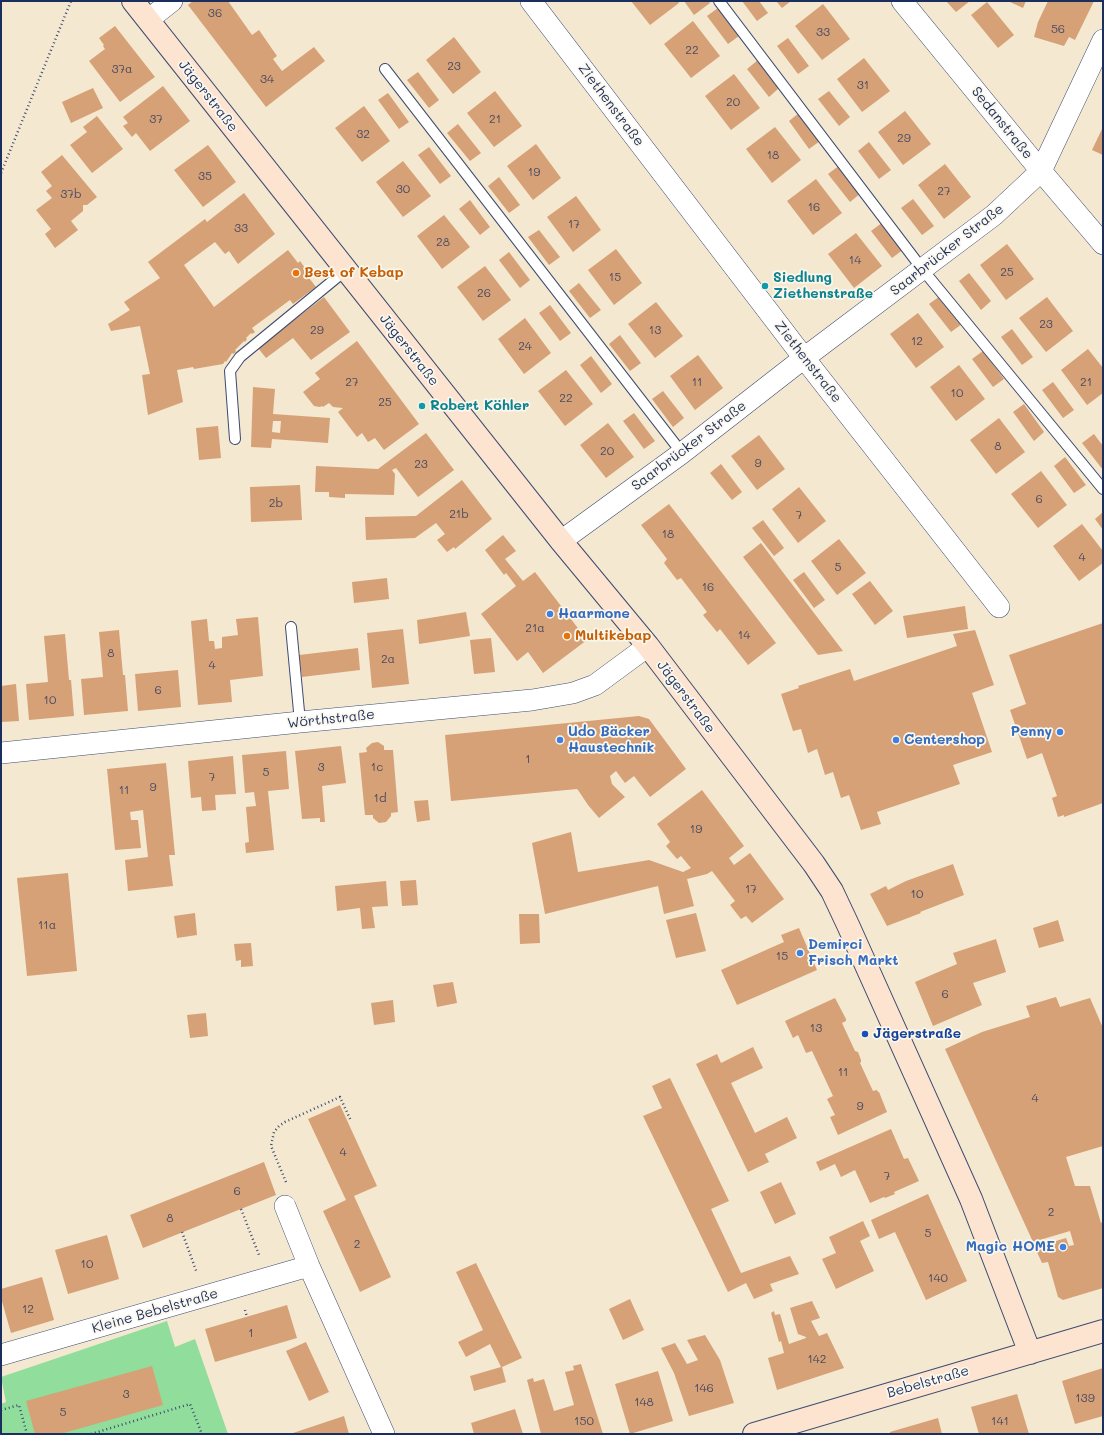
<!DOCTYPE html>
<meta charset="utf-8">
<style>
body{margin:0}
#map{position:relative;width:1104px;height:1435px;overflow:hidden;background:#f4e8d0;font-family:Mali,sans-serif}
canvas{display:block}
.frame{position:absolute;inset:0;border:2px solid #1b2f5e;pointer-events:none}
</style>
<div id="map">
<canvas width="1104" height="1435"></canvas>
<div class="frame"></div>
</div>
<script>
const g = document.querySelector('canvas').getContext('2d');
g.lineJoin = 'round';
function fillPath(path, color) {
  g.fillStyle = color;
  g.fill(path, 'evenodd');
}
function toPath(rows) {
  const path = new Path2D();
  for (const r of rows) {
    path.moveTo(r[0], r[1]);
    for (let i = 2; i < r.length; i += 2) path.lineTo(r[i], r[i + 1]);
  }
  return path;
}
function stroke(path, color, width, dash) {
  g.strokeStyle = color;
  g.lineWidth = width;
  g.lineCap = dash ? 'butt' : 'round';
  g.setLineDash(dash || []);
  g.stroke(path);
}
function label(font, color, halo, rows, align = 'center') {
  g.font = font + ' Mali,sans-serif';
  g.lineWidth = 3.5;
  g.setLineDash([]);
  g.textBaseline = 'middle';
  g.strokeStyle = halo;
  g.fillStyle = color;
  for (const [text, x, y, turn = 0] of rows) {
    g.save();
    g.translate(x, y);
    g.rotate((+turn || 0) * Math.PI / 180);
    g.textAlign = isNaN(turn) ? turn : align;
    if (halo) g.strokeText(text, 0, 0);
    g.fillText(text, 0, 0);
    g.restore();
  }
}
fillPath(toPath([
 [167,1321,175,1347,195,1339,228,1434,1,1434,1,1404,6,1402,1,1377]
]), '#91dd9b');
fillPath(toPath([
 [193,1,228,1,252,35,259,30,277,56,273,59,282,71,314,47,325,61,266,107,188,5],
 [631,1,678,1,679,3,650,25],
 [684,1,709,1,710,3,694,15],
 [742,1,759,1,768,13,757,21],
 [776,1,791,1,782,8],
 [946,1,970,1,956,12],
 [1008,1,1026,1,1023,8],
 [1048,1,1094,1,1075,40,1069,37,1064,46,1034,37,1038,22],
 [987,2,1014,35,998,48,971,15],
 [823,4,850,39,822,60,795,26],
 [718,8,739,36,728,44,707,16],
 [693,21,720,56,691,78,664,44],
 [115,26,155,77,120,102,89,61,105,49,103,46,104,45,99,38],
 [454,37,481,72,453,94,426,60],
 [788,38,809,66,798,74,777,46],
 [864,58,890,91,862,112,837,79],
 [758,60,779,88,769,97,747,69],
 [418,72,439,100,429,108,407,80],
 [734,74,760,108,731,130,705,96],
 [163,86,190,121,150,151,136,133,132,137,123,126,128,123,123,117],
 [93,88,103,108,71,123,62,102],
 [495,91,522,126,494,147,467,113],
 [829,91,850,117,839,126,818,99],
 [388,93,409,122,399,129,378,100],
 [364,106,390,141,362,162,335,128],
 [905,111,931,144,903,165,878,132],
 [799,113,820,141,809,149,789,121],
 [97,116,123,149,92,173,70,145,87,132,83,127],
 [458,124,481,153,470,161,447,133],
 [775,127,801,160,772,183,746,149],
 [1103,127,1103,155,1092,150],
 [869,142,891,170,879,179,858,151],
 [536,144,561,178,533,200,507,166],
 [208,145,236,182,203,207,174,170],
 [429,147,451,176,440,184,418,155],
 [62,155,97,197,87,205,83,205,83,211,71,221,78,230,55,248,45,234,51,229,36,210,52,198,46,191,52,186,41,172],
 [403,161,431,196,403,217,376,182],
 [945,164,971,197,944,219,918,185],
 [840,165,861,193,850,202,828,174],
 [499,177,520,205,509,213,488,186],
 [816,179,842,213,813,235,787,201],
 [244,193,275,234,238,264,229,251,225,254,215,242,184,265,214,307,288,250,298,263,300,261,308,272,306,274,316,287,293,304,290,300,252,328,255,332,252,334,251,333,246,338,247,339,245,342,244,341,235,350,236,351,234,354,232,353,226,362,225,361,223,364,194,369,193,367,177,370,183,402,148,415,142,375,150,374,140,326,111,331,108,324,130,310,124,302,160,278,148,262,205,219,207,222],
 [576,196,601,230,573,252,547,217],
 [913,199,934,226,922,235,901,208],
 [470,200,490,227,480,235,459,209],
 [444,215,470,247,442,269,417,236],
 [883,222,904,249,892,258,871,231],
 [539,230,560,257,549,265,528,237],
 [856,233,882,266,854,288,828,254],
 [1007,244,1034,279,1006,300,980,265],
 [616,249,642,283,614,305,588,270],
 [509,252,530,280,520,288,499,260],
 [485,266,511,300,483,321,457,287],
 [969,273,991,301,981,310,959,281],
 [579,283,601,310,590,318,569,291],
 [940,296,962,324,951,332,929,304],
 [324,297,350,332,311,360,293,338,266,358,258,348],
 [1047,297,1073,331,1046,352,1019,318],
 [656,302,683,336,655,358,628,324],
 [550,305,571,333,560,341,539,313],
 [918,313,944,347,916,368,890,334],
 [525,318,551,353,524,374,498,339],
 [1012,329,1033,357,1022,365,1001,337],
 [620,335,641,363,630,371,609,344],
 [357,341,419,424,384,450,375,438,368,442,362,433,357,437,338,412,343,408,333,407,329,403,323,407,322,406,320,407,314,406,303,392,320,379,315,373],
 [1088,349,1103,368,1103,393,1087,405,1061,370],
 [983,351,1004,379,993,387,972,359],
 [698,355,723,388,695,410,670,376],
 [591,356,612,384,601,393,580,365],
 [959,365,985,399,956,421,930,387],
 [566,370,593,404,565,426,538,391],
 [1053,382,1074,410,1063,418,1042,390],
 [253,387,275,389,273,414,330,418,328,443,272,439,271,448,251,447],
 [273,421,281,421,280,433,272,432],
 [663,391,684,418,673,427,652,399],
 [1024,404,1044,432,1034,441,1013,412],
 [634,413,655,441,644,449,623,421],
 [999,418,1025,452,996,474,970,440],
 [608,423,634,457,606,478,580,445],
 [218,426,221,458,199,460,196,428],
 [426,433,454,470,418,497,396,468,392,470,395,474,394,495,345,494,345,498,329,497,329,492,315,492,316,466,378,469],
 [1094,434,1103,446,1103,470,1082,443],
 [759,435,785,469,757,490,731,456],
 [1065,457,1086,485,1074,493,1054,466],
 [721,464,742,492,732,500,710,473],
 [1041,471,1067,505,1038,528,1011,494],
 [462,480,492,519,455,549,454,547,447,552,437,540,445,534,436,523,415,538,366,540,365,517,416,516],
 [300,485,302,520,251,522,250,487],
 [799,487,826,521,798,543,772,509],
 [669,504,776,643,748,665,720,629,717,632,703,615,707,612,681,578,677,580,664,563,667,559,641,525],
 [1103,512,1103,530,1095,519],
 [763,520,784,548,774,556,752,528],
 [1082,524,1103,551,1103,563,1079,581,1053,546],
 [503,535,516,551,505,559,523,581,535,572,587,640,543,673,528,652,517,661,481,614,516,586,506,573,504,575,485,550],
 [839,539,866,573,837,595,811,561],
 [761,543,785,575,843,651,818,655,743,557],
 [804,572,825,600,814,608,793,580],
 [387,578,389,599,354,603,352,582],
 [870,581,893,611,875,625,852,594],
 [965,606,968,629,907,638,903,616],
 [466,612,470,636,419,644,417,620],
 [258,617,263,676,230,680,232,702,198,705,191,621,207,619,209,641,214,641,215,649,222,648,222,637,238,635,236,619],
 [1103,623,1103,803,1064,817,1064,815,1058,817,1052,798,1057,796,1042,753,1027,759,1010,710,1026,704,1009,655],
 [403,629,409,684,372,688,367,633],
 [119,630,123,675,125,675,128,711,84,715,81,679,103,677,99,632],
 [975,630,994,685,972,693,992,752,953,765,960,784,877,812,881,824,861,830,849,795,841,798,833,772,825,775,817,749,808,753,801,729,793,731,781,694,799,688,798,686,850,669,854,681,957,646,953,634],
 [65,634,69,680,71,680,74,716,29,720,26,684,48,682,44,636],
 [491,638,495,672,474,674,470,640],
 [358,648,360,670,302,677,299,655],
 [178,670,181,707,138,711,135,674],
 [16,684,19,721,1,722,1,686],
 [639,716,649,719,686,769,650,797,634,776,625,783,616,771,610,776,612,784,625,797,599,818,588,805,578,790,577,789,451,801,445,735],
 [378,742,384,746,384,750,393,750,398,812,391,813,391,816,386,822,379,823,373,818,373,815,365,815,359,753,367,752,366,748,372,743],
 [341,746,346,783,322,786,325,822,320,822,320,818,302,819,295,751],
 [286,751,289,789,268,791,274,850,246,853,245,843,249,842,246,807,256,806,254,792,245,793,242,755],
 [233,756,236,794,215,795,216,810,202,811,201,797,191,798,188,761],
 [166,763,175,855,169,855,173,886,128,891,125,860,148,857,143,810,130,812,131,820,138,820,141,848,115,850,107,769],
 [702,790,744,846,729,858,734,865,750,853,784,899,752,923,746,916,741,919,730,905,735,901,712,871,707,874,687,879,694,906,664,914,658,886,545,914,532,843,571,832,578,872,649,860,683,872,691,868,681,856,677,859,666,846,670,842,657,824],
 [428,800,430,820,417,822,414,801],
 [953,864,964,895,920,912,921,913,887,926,870,894,886,886,888,890,906,881],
 [68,873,77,971,27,976,17,878],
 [416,880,418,905,402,906,400,881],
 [386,881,388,906,372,907,375,928,362,929,360,908,337,911,335,886],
 [195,913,197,935,177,938,174,916],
 [696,913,706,951,676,958,666,920],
 [519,914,539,914,540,943,520,944],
 [1058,920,1064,941,1039,948,1033,928],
 [799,928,817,970,737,1005,721,970,784,942,781,935],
 [996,939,1006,972,973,983,982,1005,933,1026,915,982,957,964,953,953],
 [251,943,253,966,241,967,241,960,236,961,234,944],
 [453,982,457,1003,437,1007,433,985],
 [1056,997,1060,1007,1090,998,1103,1028,1103,1146,1066,1157,1075,1186,1090,1186,1101,1223,1103,1222,1103,1288,1063,1300,1058,1297,1048,1262,1042,1263,1036,1250,1043,1245,1066,1238,1069,1246,1074,1245,1070,1231,1033,1242,945,1049,982,1032,1030,1017,1026,1006],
 [835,998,846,1019,846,1021,842,1023,855,1051,858,1052,861,1060,861,1062,860,1063,873,1091,877,1090,878,1092,879,1092,887,1112,838,1135,830,1117,835,1115,827,1099,833,1096,812,1051,806,1053,798,1035,793,1038,785,1021],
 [393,1000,395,1022,374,1025,371,1003],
 [206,1013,208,1036,190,1038,187,1015],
 [753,1047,763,1068,731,1083,755,1133,787,1117,797,1138,765,1154,769,1162,748,1172,696,1064,717,1054,721,1063],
 [670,1078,729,1201,711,1209,741,1273,790,1256,799,1274,770,1284,773,1291,754,1299,746,1283,728,1292,643,1116,662,1108,652,1086],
 [340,1105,377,1186,354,1196,391,1277,360,1292,323,1211,346,1200,308,1119],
 [891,1129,904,1159,908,1158,919,1181,894,1192,895,1194,885,1198,884,1197,870,1203,855,1170,841,1177,835,1164,820,1171,816,1162],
 [264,1162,276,1195,143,1248,130,1215],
 [781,1182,796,1214,775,1224,760,1192],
 [928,1194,967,1281,926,1300,895,1232,879,1239,871,1220],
 [863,1221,870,1236,860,1241,874,1271,836,1289,822,1259,836,1253,829,1237],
 [107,1235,119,1279,68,1294,55,1250],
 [476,1263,522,1358,502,1367,506,1382,474,1391,470,1376,501,1367,490,1344,466,1357,458,1342,483,1330,456,1272],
 [42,1277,54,1320,11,1333,1,1298,1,1289],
 [630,1299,644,1330,623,1340,609,1309],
 [812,1301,820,1318,811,1321,819,1336,827,1333,844,1368,777,1390,768,1358,784,1353,781,1341,779,1342,771,1313,774,1311,775,1315,780,1314,789,1344,806,1338,806,1337,798,1334,790,1308],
 [287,1305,297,1338,215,1362,205,1329],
 [705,1335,720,1360,734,1403,689,1416,674,1373,661,1348,675,1343,687,1364,698,1360,687,1340],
 [306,1342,329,1392,309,1401,286,1351],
 [581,1364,603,1434,541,1434,527,1380,533,1378,534,1382,544,1379,554,1411,574,1405,565,1372,574,1370,573,1366],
 [152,1366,163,1405,60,1434,35,1434,26,1401],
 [1103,1368,1103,1416,1075,1424,1062,1381],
 [658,1371,673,1421,630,1434,615,1384],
 [1017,1394,1029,1434,979,1434,971,1407],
 [515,1409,523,1434,474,1434,471,1423],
 [344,1416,349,1434,290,1434],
 [938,1418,942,1434,890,1434,890,1432]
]), '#d6a176');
const lane = toPath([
 [719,1,923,270,1103,489],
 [385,69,682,453],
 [235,439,230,371,240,357,346,270],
 [291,627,300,722]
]);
const street = toPath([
 [531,1,804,358,999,607],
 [902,1,1041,171,1103,244],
 [148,20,172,1],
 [561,541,682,453,804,358,994,215,1041,171,1103,40],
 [1,753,300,722,532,700,573,693,595,685,648,646],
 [285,1206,309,1266,384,1434],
 [1,1355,309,1266]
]);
const secondary = toPath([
 [133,1,561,541,648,646,814,864,832,891,848,925,971,1199,1030,1353],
 [754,1434,1103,1331]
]);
stroke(lane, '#3c4b6f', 12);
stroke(street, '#3c4b6f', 22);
stroke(secondary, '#3c4b6f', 24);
stroke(toPath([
 [1,173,71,1],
 [286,1182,271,1146,274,1132,279,1126,285,1122,340,1097,351,1121],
 [241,1209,259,1255],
 [182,1232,197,1273],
 [245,1310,247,1317],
 [1,1410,19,1405,27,1434],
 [91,1434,190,1404,202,1434]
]), '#3c4b6f', 2.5, [1, 3]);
stroke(lane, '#fff', 10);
stroke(street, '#fff', 21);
stroke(secondary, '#fde4d0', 22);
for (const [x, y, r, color] of [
 [296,273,4,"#e8710a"],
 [765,286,4,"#0f9aa8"],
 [422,406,4,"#0f9aa8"],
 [550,614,4,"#3f7fe0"],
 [567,636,4,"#e8710a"],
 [1060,732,4,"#3f7fe0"],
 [560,740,4,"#3f7fe0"],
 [896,740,4,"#3f7fe0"],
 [800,953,4,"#3f7fe0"],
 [865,1034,4,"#1a4fb4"],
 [1063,1247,4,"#3f7fe0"]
]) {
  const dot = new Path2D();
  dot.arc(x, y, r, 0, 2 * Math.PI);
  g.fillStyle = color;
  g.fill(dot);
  stroke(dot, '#fbf7ec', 1.5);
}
label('12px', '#4a4c64', null, [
 ["36",215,13],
 ["56",1058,29],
 ["33",823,32],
 ["22",692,50],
 ["23",454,66],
 ["37a",122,69],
 ["34",267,79],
 ["31",863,85],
 ["20",733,102],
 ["37",156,119],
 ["21",495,119],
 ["32",363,134],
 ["29",904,138],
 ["18",773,155],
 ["19",534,172],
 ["35",205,176],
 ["30",403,189],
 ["27",944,191],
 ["37b",71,194],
 ["16",814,207],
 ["17",574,224],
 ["33",241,228],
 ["28",443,242],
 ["14",855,260],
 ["25",1007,272],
 ["15",615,277],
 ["26",484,293],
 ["23",1046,324],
 ["29",317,330],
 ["13",655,330],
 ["12",917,341],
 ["24",525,346],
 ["27",352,382],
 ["11",697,382],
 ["21",1086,382],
 ["10",957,393],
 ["22",566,398],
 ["25",385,402],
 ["8",998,446],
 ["20",607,451],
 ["9",758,463],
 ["23",421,464],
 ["6",1039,499],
 ["2b",276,503],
 ["21b",459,514],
 ["7",799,515],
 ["18",668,534],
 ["4",1082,557],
 ["5",838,567],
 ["16",708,587],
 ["21a",535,628],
 ["14",744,635],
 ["8",111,653],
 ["2a",388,659],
 ["4",212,665],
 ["6",158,690],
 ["10",50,700],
 ["1",528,759],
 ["3",321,767],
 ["1c",377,767],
 ["5",266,772],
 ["7",212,777],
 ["9",153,787],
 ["11",124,790],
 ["1d",380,798],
 ["19",696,829],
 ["17",751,889],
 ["10",917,894],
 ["11a",47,925],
 ["15",782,956],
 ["6",945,994],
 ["13",816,1028],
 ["11",843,1072],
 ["4",1035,1098],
 ["9",860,1106],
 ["4",343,1152],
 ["7",887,1176],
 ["6",237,1191],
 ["2",1051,1212],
 ["8",170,1218],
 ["5",928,1233],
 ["2",357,1244],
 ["10",87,1264],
 ["140",938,1278],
 ["12",28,1309],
 ["1",251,1333],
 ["142",817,1359],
 ["146",704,1388],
 ["3",126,1394],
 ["139",1085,1398],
 ["148",644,1402],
 ["5",63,1412],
 ["150",584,1421],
 ["141",1000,1421]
]);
label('14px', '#1b2f5e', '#fbf7ec', [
 ["Jägerstraße",208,96,52],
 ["Ziethenstraße",611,105,53],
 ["Sedanstraße",1002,123,51],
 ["Saarbrücker Straße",947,250,-38],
 ["Jägerstraße",409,350,52],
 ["Ziethenstraße",808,362,52],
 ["Saarbrücker Straße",689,446,-37],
 ["Jägerstraße",686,697,53],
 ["Wörthstraße",331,719,-6],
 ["Kleine Bebelstraße",155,1311,-16],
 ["Bebelstraße",928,1382,-16]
]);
label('bold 14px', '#c56008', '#fbf7ec', [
 ["Best of Kebap",304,273],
 ["Multikebap",575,636]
], 'left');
label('bold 14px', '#0d838f', '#fbf7ec', [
 ["Siedlung",773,278],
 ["Ziethenstraße",773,294],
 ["Robert Köhler",430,406]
], 'left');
label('bold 14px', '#366cbe', '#fbf7ec', [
 ["Haarmone",558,614],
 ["Udo Bäcker",568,732],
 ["Haustechnik",568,748],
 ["Penny",1052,732,"right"],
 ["Centershop",904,740],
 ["Demirci",808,945],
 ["Frisch Markt",808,961],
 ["Magic HOME",1055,1247,"right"]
], 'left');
label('bold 14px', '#164399', '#fbf7ec', [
 ["Jägerstraße",873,1034]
], 'left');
</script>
